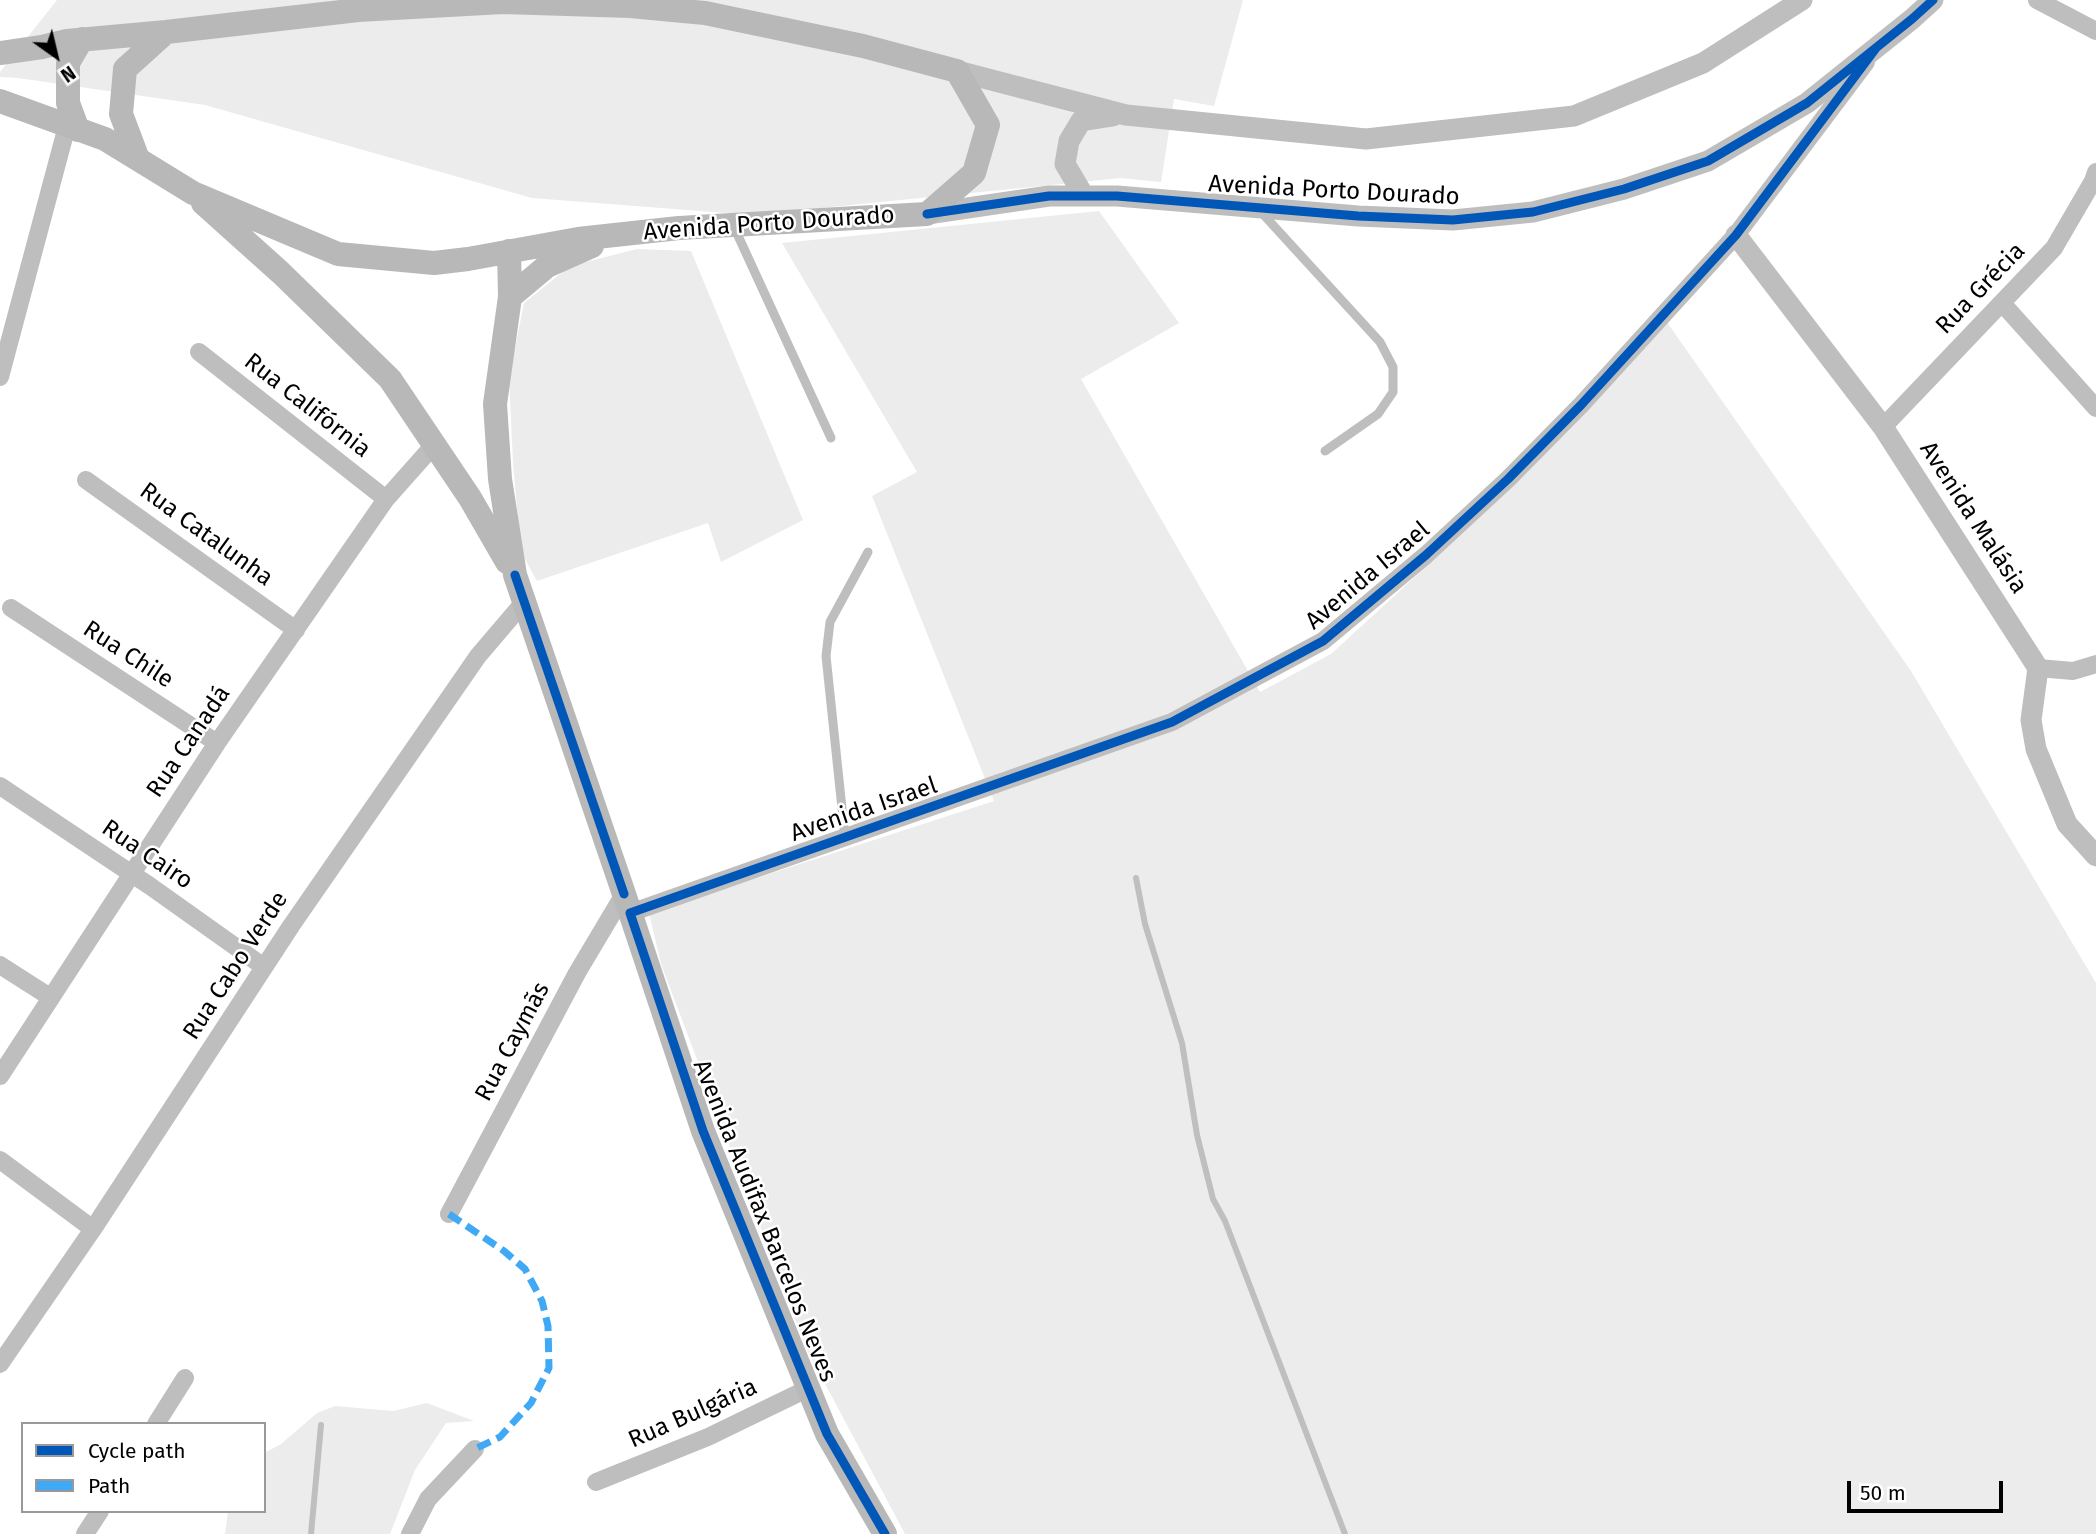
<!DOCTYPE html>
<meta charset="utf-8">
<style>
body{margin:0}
#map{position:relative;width:2096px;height:1534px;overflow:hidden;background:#fff;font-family:"Fira Sans",sans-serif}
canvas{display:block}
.legend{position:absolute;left:21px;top:1422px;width:245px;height:91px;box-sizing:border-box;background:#fff;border:2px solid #999;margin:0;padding:9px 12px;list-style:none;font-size:21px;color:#000}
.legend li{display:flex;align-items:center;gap:14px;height:35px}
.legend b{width:35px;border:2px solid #999}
.north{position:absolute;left:21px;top:21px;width:70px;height:70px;-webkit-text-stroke:5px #fff;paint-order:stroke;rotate:146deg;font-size:19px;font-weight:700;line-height:28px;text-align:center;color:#000}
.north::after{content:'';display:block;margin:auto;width:24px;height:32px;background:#000;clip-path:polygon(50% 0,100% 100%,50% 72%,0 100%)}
.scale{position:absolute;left:1847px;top:1481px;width:156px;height:32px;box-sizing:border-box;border:4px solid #000;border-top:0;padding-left:9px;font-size:21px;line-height:24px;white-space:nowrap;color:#000;-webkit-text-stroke:5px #fff;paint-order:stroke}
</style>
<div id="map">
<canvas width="2096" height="1534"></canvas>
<ul class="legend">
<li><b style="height:9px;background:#0057b8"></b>Cycle path</li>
<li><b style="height:9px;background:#3fa9f5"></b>Path</li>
</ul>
<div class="north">N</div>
<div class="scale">50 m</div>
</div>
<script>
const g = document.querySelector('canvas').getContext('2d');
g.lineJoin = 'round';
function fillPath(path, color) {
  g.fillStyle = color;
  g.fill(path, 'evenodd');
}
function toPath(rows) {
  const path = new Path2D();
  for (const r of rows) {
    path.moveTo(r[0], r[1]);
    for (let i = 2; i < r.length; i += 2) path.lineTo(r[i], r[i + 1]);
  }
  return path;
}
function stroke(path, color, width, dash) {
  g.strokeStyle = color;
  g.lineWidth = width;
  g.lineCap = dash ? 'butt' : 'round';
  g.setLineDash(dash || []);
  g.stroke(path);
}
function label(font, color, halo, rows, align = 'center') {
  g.font = font + ' "Fira Sans",sans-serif';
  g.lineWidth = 5;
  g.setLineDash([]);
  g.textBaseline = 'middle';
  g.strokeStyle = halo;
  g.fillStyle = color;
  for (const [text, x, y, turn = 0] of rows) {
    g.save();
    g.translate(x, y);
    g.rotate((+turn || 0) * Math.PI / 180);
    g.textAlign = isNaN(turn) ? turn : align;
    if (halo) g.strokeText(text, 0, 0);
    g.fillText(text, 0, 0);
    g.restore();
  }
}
fillPath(toPath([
 [57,0,1243,0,1214,106,1174,99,1161,182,1121,178,751,215,532,198,205,105,18,78,0,77,0,72],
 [1099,211,1179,323,1081,379,1260,692,1331,654,1404,587,1489,507,1662,315,1911,671,2096,983,2096,1534,905,1534,806,1348,661,964,649,913,994,801,872,496,917,472,782,243],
 [637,249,691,251,803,520,721,562,708,523,537,581,521,552,513,463,509,378,524,303,570,266],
 [427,1403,474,1421,446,1423,415,1470,390,1534,225,1534,228,1511,264,1511,264,1453,281,1444,317,1413,335,1406,393,1411]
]), '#ececec');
stroke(toPath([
 [1136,878,1145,924,1182,1043,1197,1135,1213,1199,1225,1221,1345,1534],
 [311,1534,321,1425]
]), '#bfbfbf', 6);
stroke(toPath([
 [1261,212,1380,342,1393,367,1393,392,1378,414,1325,451],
 [734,227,831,438],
 [845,837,826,656,830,622,868,552]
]), '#bebebe', 9);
stroke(toPath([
 [2037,0,2096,31],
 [2002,303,2096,408],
 [199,352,386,499],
 [0,377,67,126],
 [1883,427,2054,248,2093,181,2096,172],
 [86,480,296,630],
 [11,608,217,743],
 [2038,668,2073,671,2096,664],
 [0,786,150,886,264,967],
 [630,913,1172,722,1323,641,1426,555,1508,479,1581,405,1736,235,1866,62],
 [0,965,50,997],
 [0,1076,217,743,386,499,433,446],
 [0,1160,93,1229],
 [449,1214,577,973,624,894],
 [0,1364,93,1229,291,926,478,656,524,602],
 [156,1424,185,1378],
 [596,1482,708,1437,809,1388],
 [85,1534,100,1511],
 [410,1534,428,1499,475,1449]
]), '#bebebe', 18);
stroke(toPath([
 [957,71,1126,115,1366,139,1574,116,1703,63,1802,0],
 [1084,196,1065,164,1069,141,1081,121,1113,116],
 [927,214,1049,196,1117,196,1358,216,1453,220,1533,212,1624,189,1708,161,1807,103,1912,19,1933,0],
 [1736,235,1883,427,2038,668,2031,720,2036,749,2067,824,2096,856]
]), '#bebebe', 21);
stroke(toPath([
 [0,53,42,47,67,41,166,32,358,10,503,2,630,6,705,13,863,46,957,71,988,125,974,173,927,214,679,228,578,239,468,259,434,263,338,254,193,193,105,139,0,101],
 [78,130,68,103,68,63,82,39],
 [138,159,121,114,125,69,166,32],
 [203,203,281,273,390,379,470,498,507,562],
 [509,251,510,297,495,404,500,479,515,575,624,894,703,1131,827,1434,885,1534],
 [510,297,547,266,592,246]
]), '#b8b8b8', 24);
stroke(toPath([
 [449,1214,504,1251,525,1269,542,1301,548,1326,549,1368,531,1403,500,1437,475,1449]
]), '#3fa9f5', 7, [14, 7]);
stroke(toPath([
 [927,214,1049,196,1117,196,1358,216,1453,220,1533,212,1624,189,1708,161,1807,103,1912,19,1933,0],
 [515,575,624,894],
 [885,1534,827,1434,703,1131,630,913,1172,722,1323,641,1426,555,1508,479,1581,405,1736,235,1876,48]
]), '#0057b8', 9);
label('24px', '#000', '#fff', [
 ["Avenida Porto Dourado",1334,191,3],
 ["Avenida Porto Dourado",769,224,-4],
 ["Rua Grécia",1981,289,-46],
 ["Rua Califórnia",307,406,38],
 ["Avenida Malásia",1973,518,57],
 ["Rua Catalunha",206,535,36],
 ["Avenida Israel",1368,576,-40],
 ["Rua Chile",128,655,33],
 ["Rua Canadá",189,742,-56],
 ["Avenida Israel",864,810,-19],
 ["Rua Cairo",147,855,34],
 ["Rua Cabo Verde",236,966,-57],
 ["Rua Caymãs",513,1042,-62],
 ["Avenida Audifax Barcelos Neves",764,1221,68],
 ["Rua Bulgária",693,1414,-24]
]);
</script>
